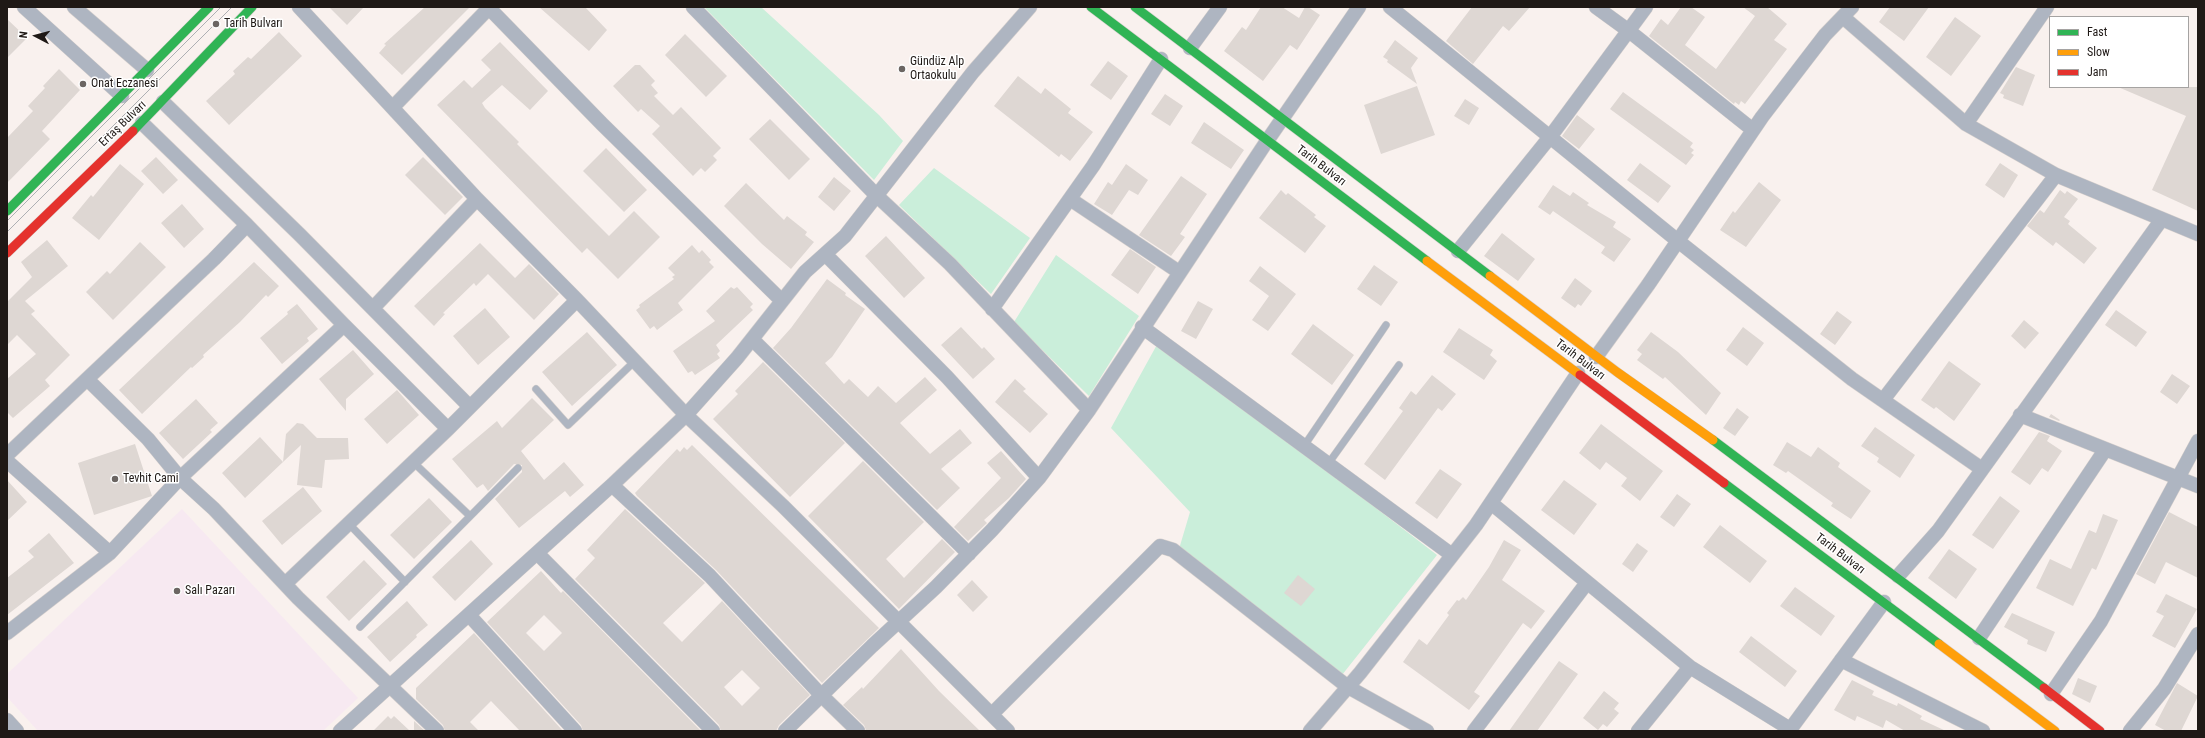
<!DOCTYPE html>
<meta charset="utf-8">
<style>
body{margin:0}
#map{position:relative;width:2205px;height:738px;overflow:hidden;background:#f9f1ee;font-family:"Roboto Condensed",sans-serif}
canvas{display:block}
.frame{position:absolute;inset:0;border:8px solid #1f1916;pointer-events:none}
.legend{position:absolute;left:2049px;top:16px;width:140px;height:72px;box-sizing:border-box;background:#fff;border:1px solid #a5a3a2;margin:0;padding:5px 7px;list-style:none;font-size:12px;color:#1f1916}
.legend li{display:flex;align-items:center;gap:8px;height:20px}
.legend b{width:20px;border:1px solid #a5a3a2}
.north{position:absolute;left:16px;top:16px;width:40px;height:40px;-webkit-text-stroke:3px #fff;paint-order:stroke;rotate:276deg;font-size:11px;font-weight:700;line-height:16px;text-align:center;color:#1f1916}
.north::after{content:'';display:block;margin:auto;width:14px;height:18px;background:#1f1916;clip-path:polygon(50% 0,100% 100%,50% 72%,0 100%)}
</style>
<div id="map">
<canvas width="2205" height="738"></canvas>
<div class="frame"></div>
<ul class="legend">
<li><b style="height:5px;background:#30b455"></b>Fast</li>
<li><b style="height:5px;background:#ff9f0a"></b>Slow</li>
<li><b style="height:5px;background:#e5322d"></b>Jam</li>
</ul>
<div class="north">N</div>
</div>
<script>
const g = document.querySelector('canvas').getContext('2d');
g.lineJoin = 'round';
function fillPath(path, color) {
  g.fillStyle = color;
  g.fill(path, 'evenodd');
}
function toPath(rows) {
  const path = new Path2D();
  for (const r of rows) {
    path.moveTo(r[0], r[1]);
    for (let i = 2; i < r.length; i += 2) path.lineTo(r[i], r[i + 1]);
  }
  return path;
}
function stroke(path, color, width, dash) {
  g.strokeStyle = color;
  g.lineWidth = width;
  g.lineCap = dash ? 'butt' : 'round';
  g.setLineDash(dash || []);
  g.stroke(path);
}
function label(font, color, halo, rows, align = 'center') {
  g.font = font + ' "Roboto Condensed",sans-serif';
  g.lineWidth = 3;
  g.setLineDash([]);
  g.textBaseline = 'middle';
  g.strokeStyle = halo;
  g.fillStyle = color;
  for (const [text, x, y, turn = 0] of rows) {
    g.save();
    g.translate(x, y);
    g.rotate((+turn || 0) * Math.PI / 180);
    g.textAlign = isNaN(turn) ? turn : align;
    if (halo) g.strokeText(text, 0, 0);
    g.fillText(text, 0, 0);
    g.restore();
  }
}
fillPath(toPath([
 [182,509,358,698,323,731,38,731,7,697,7,674]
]), '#f7e9f1');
fillPath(toPath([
 [704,7,761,7,879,115,903,141,874,180],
 [934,168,1030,238,991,294,899,205],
 [1056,255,1139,316,1089,396,1014,322],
 [1159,341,1437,555,1342,675,1179,549,1190,512,1111,428]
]), '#caeeda');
fillPath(toPath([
 [329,7,364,7,347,25],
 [425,7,470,7,402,75,379,53,386,45,384,44],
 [539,7,585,7,607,30,589,51],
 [1261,7,1282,7,1299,18,1305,7,1308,7,1320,15,1297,50,1290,45,1263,81,1224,51,1242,27,1246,30],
 [1472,7,1530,7,1509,31,1503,26,1473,64,1446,41],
 [1681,7,1691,7,1705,17,1685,45,1716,69,1755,16,1743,7,1767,7,1787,24,1774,40,1787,49,1745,104,1741,101,1739,105,1735,102,1734,104,1649,36,1661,19,1668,25],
 [1890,7,1929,7,1904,41,1879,22],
 [1955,17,1981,36,1951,76,1926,57],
 [7,19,27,38,7,58],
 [279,32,302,56,229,125,206,101,235,74,233,71,248,57,251,59],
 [685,34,727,76,706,97,665,55],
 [1395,40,1418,58,1411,68,1417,84,1387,62,1388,60,1383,57],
 [500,42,548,91,530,110,502,85,482,103,485,108,519,142,517,144,609,236,634,211,660,237,618,279,587,248,582,253,437,105,464,80,472,88,491,70,481,60],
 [1108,61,1128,76,1111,100,1090,85],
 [635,65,640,65,655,81,651,85,658,93,654,96,673,115,681,107,721,148,713,156,717,160,705,172,701,168,693,176,652,134,660,126,641,109,638,112,613,86],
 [2016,67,2035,75,2023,106,2003,98,2004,95,2000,93],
 [59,69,80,90,42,131,50,139,7,183,7,138,33,111,28,106,45,88,43,86],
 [1018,76,1041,94,1045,88,1071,109,1068,113,1093,132,1070,161,1061,154,1059,157,994,106],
 [1417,86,1435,135,1381,154,1364,105],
 [2118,87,2198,87,2198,211,2152,190,2186,116],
 [1623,92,1693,143,1690,147,1694,150,1691,153,1694,155,1686,165,1610,109],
 [1165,94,1183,106,1170,126,1151,114],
 [1465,99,1479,108,1469,125,1454,116],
 [1577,115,1595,129,1579,149,1562,136],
 [770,119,810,159,789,180,749,139],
 [1204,122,1244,150,1231,169,1191,143],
 [606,148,647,190,624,212,583,171],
 [156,157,178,180,163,194,141,171],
 [423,157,463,197,445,215,405,175],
 [1640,163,1671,186,1658,203,1627,180],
 [2000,163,2018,175,2004,198,1985,185],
 [120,164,144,184,99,240,72,218,91,195,93,197],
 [1126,164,1148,180,1138,195,1129,190,1112,215,1094,204,1108,182,1112,185],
 [1181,176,1207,194,1180,234,1185,237,1171,256,1139,235],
 [834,177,851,191,834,211,818,197],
 [1759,182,1781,200,1746,247,1720,230,1733,211,1735,213],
 [746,183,784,220,787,216,807,232,805,235,814,242,791,269,762,244,724,206],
 [1553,185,1570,196,1573,192,1589,203,1587,205,1616,222,1613,227,1631,239,1614,262,1601,253,1605,247,1553,211,1550,215,1538,207],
 [1281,190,1286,195,1288,193,1316,215,1314,217,1326,226,1305,253,1259,218],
 [2060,190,2065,194,2067,191,2078,199,2064,217,2070,221,2068,224,2097,248,2084,264,2056,242,2053,246,2027,226,2040,210,2044,213],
 [182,204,204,229,184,248,161,223],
 [1502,233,1535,259,1518,281,1484,256],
 [886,236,925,278,904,298,865,256],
 [47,240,68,266,25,301,35,311,31,314,70,355,45,380,50,386,13,418,7,412,7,379,36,354,17,335,7,345,7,302,32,277,21,262],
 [140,242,166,267,113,320,86,292,107,271,110,274],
 [480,243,515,278,529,264,559,294,534,320,488,274,476,286,474,283,443,313,445,314,434,326,414,306],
 [692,245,699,253,702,250,711,260,709,262,714,267,678,303,683,310,657,330,654,326,650,329,636,310,640,307,639,305,674,279,672,277,675,275,668,268],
 [1130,249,1156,267,1138,294,1111,275],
 [254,262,279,286,268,297,266,295,240,322,203,355,204,357,192,368,191,367,142,414,119,390],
 [1374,265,1398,282,1381,306,1357,289],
 [1260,266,1296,294,1268,331,1252,320,1269,296,1249,281],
 [1575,278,1592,291,1581,306,1578,304,1575,308,1561,298],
 [827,279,846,293,845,295,865,309,832,357,825,363,844,384,849,379,868,397,878,386,896,403,925,377,937,390,900,423,930,454,960,429,972,443,941,469,960,488,937,510,773,348,791,328],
 [731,287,734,289,737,287,753,304,750,307,753,310,716,345,720,351,717,354,720,358,695,375,692,371,688,373,673,351,715,321,706,311],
 [1198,301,1213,309,1196,339,1181,331],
 [297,304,318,329,307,338,309,341,282,364,260,338,288,314,287,312],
 [485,308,510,337,478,365,453,336],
 [2116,310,2147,332,2136,347,2105,325],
 [1837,311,1852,322,1835,345,1820,334],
 [2024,320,2039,333,2025,349,2011,336],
 [1313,324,1354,355,1332,385,1291,354],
 [961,327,982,349,984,347,995,359,973,379,941,345],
 [1743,327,1764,343,1747,366,1726,350],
 [1459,328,1493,350,1490,355,1497,361,1484,380,1443,352],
 [587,332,617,365,572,406,542,372],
 [1651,332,1678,352,1721,393,1706,415,1665,377,1663,379,1637,360,1642,354,1637,350],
 [353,350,374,374,346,399,346,411,319,379],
 [1949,361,1981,384,1954,421,1936,407,1934,409,1921,400],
 [763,362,845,443,790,497,713,419,738,394,735,391],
 [2172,374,2190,386,2177,404,2160,392],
 [1432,375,1456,394,1442,411,1438,408,1385,480,1364,464,1403,411,1399,408,1411,391,1416,395],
 [1015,379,1026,389,1023,391,1048,414,1030,433,995,402],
 [397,390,419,415,387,444,364,419],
 [532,398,554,420,521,451,544,480,564,462,584,485,570,497,565,491,519,528,495,499,522,472,522,465,514,464,488,491,483,484,477,488,452,459,497,421,502,428],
 [196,399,218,423,210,430,212,432,183,459,159,433],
 [1737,408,1749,417,1735,436,1723,428],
 [2051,414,2060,420,2059,421,2049,417],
 [297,423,303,424,317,438,348,438,349,459,325,460,322,488,297,485,301,445,283,462,286,434],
 [1601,424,1663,471,1640,501,1621,486,1627,478,1606,462,1600,470,1579,453],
 [1875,427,1915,455,1900,478,1877,462,1879,458,1861,446],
 [2039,432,2050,436,2047,441,2062,451,2048,472,2042,468,2030,485,2011,472],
 [260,437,283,462,245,498,222,473],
 [1787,442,1811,457,1818,447,1840,463,1838,467,1871,491,1851,519,1831,506,1833,503,1788,471,1786,473,1773,465],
 [135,444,152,496,94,515,78,463],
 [692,445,879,628,822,683,716,570,637,496,635,493,677,449,680,452,684,447,687,450],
 [1001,451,1026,479,1009,498,984,520,987,523,968,541,954,527,1001,478,987,463],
 [863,461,924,522,886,559,904,578,942,539,955,552,899,609,808,516],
 [1440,469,1462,484,1437,519,1415,503],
 [7,480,27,502,7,521],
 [1564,480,1597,504,1574,535,1541,510],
 [303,487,322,511,282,545,262,521],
 [1677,494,1691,504,1674,527,1660,517],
 [2000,496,2020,511,1993,549,1972,535],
 [429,498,452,522,414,559,390,535],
 [625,509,705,583,663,623,682,642,722,601,810,695,779,725,776,731,721,731,719,725,575,579,595,558,587,550],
 [742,670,760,688,742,706,724,687],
 [2169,512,2198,527,2198,578,2166,562,2155,584,2136,574],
 [2103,514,2118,520,2096,570,2092,568,2073,606,2036,588,2050,559,2071,569,2089,530,2096,533],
 [1720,525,1767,561,1750,583,1703,547],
 [49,533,74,563,7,615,7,578,34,557,28,551],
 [471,540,493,564,455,601,432,577],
 [1504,540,1521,550,1502,580,1545,611,1531,629,1523,623,1474,692,1480,696,1469,710,1403,662,1419,639,1427,645,1449,615,1447,613,1457,600,1459,601,1463,597,1466,600,1489,567],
 [1637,543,1648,551,1633,572,1622,564],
 [1949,549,1977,569,1956,599,1928,578],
 [364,560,387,584,349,621,326,597],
 [541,571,561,593,563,591,701,731,583,731,581,725,487,622],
 [544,615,562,633,544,651,526,633],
 [1298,575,1315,589,1301,606,1284,593],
 [972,580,988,597,973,612,957,595],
 [1795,587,1835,616,1821,636,1780,606],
 [2166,594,2197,609,2175,648,2152,636,2164,616,2156,612],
 [407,601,428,625,416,635,417,637,390,662,367,637],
 [2012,613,2055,632,2046,652,2027,644,2028,640,2004,627],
 [474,633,563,731,520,731,491,701,470,722,479,731,445,731,443,725,416,699,416,688],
 [1751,636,1797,671,1785,687,1739,652],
 [901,649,939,691,980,731,866,730,864,725,843,705,862,687,863,689],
 [1559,661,1578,674,1537,731,1509,731],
 [2078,678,2097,686,2090,703,2072,694],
 [1852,680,1874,691,1872,695,1897,706,1898,703,1922,716,1920,719,1946,731,1905,731,1886,720,1883,728,1857,716,1855,721,1834,710],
 [2177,683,2198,696,2181,731,2166,731,2155,725],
 [1604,691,1619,703,1614,709,1619,713,1607,727,1603,724,1598,730,1583,718],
 [388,716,391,719,394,716,410,731,373,731],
 [414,721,425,731,414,731]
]), '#ded7d3');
const lane = toPath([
 [536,389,568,425,635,361],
 [1304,446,1386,325],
 [413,462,470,516],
 [1328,464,1399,365],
 [349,524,405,582],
 [360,627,518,468]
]);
const street = toPath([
 [24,7,122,96],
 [74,7,147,70],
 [299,7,477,199,577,300,686,415,783,506,1008,731],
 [490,7,489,8,602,124,782,301],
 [693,7,877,196,950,264,1089,410],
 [1390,7,1678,241,1852,379,1982,469],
 [1596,7,1629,31,1753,130],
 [1843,17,1966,124,2056,175,2198,234],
 [1190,48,1220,7],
 [163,102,300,235,470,407],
 [393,107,489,8],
 [142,123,247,225,214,259,87,379,148,439,180,478,214,509,298,598,437,731],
 [1966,124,2047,7],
 [1070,199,1179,272],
 [1458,251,1550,137,1646,7],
 [825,254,947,377,1039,478],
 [373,308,477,199],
 [992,309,1093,166,1161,59],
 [344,325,448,429],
 [1142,327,1452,555],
 [752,339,969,554],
 [1596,357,1648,285,1762,117,1825,35,1852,7],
 [1883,400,2056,175],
 [2020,415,2198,486],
 [7,455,87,379],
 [7,461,110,553],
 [612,485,710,576,821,695,858,731],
 [1491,503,1690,667,1790,729],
 [537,553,713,731],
 [1898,576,1938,531,2162,219],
 [285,584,448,429,577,300],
 [469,615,575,731],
 [7,633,110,553,180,478,344,325,247,225],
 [1979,638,2105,450],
 [1841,660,1983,731],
 [2051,694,2101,621,2198,441],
 [992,714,1160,546,1173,550,1348,687,1427,731],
 [7,720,17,731],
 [340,731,612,485,686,415,737,358,805,272,845,236,973,72,1030,7],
 [785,731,872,646,936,587,992,530,1039,478,1089,410,1267,141,1359,7],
 [1310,731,1360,673,1476,525,1578,373],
 [1474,731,1586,584],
 [1638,731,1690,667],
 [1789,731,1884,602],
 [2130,731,2164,689,2198,634]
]);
const fast = toPath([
 [1091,7,1427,261],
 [1135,7,1490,276],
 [133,131,252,7],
 [7,211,209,7],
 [1713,440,2044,688],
 [1724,483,1939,644]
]);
const slow = toPath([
 [1427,261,1580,375],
 [1490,276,1617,372,1713,440],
 [1939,644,2055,731]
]);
const jam = toPath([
 [7,253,133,131],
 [1580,375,1724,483],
 [2044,688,2100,731]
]);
stroke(lane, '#d5cfcc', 8);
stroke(street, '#d5cfcc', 15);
stroke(fast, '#d5cfcc', 10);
stroke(slow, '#d5cfcc', 10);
stroke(jam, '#d5cfcc', 10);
stroke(lane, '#aeb5c1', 7);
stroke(street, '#aeb5c1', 14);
stroke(fast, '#30b455', 9);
stroke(slow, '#ff9f0a', 9);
stroke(jam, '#e5322d', 9);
stroke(toPath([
 [7,221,221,7],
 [7,232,232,7]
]), '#aeb0b4', 1);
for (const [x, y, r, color] of [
 [216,24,4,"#6b6562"],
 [902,69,4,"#6b6562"],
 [83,84,4,"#6b6562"],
 [115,479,4,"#6b6562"],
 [177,591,4,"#6b6562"]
]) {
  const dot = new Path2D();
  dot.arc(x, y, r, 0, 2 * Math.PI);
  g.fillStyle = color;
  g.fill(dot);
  stroke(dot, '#fff', 1.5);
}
label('12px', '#1f1916', '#fff', [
 ["Tarih Bulvarı",224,24],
 ["Gündüz Alp",910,62],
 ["Ortaokulu",910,76],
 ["Onat Eczanesi",91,84],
 ["Tevhit Cami",123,479],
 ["Salı Pazarı",185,591]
], 'left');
label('12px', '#1f1916', '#fff', [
 ["Ertaş Bulvarı",123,124,-44],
 ["Tarih Bulvarı",1321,166,37],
 ["Tarih Bulvarı",1580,360,37],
 ["Tarih Bulvarı",1840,554,37]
]);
</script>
